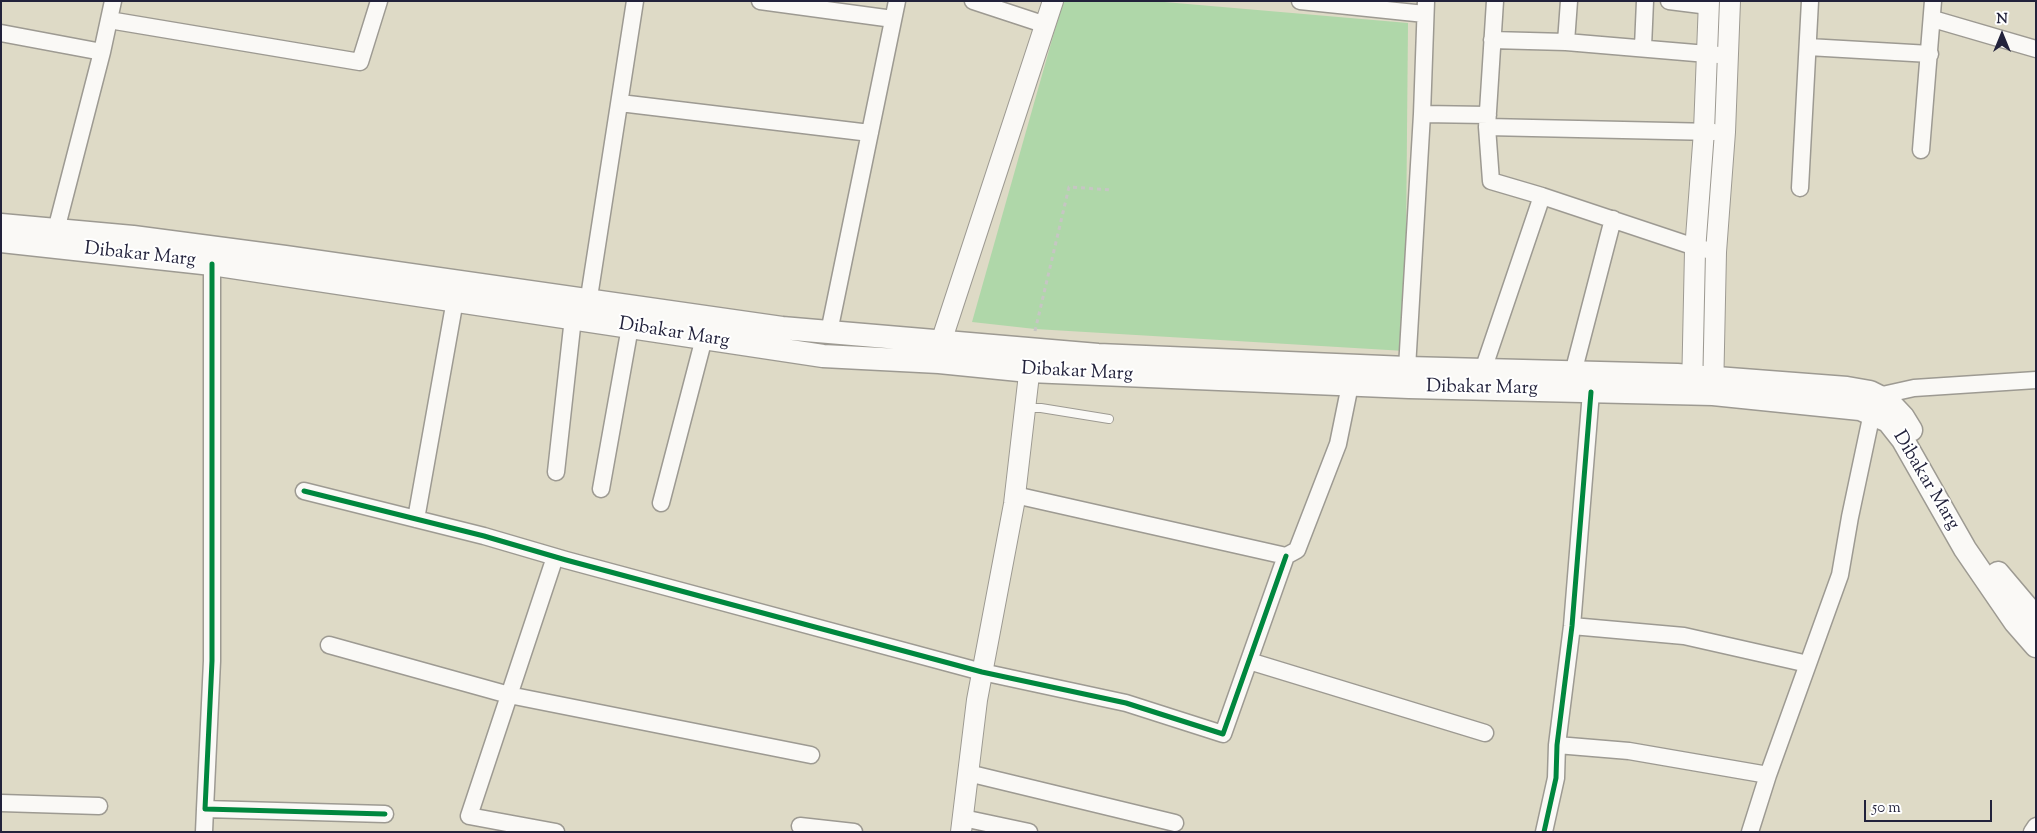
<!DOCTYPE html>
<style>
body{margin:0}
#map{position:relative;width:2037px;height:833px;overflow:hidden;background:#dedac6;font-family:"Sorts Mill Goudy",serif}
canvas{display:block}
.frame{position:absolute;inset:0;border:2px solid #22223b;pointer-events:none}
.north{position:absolute;left:1977px;top:10px;width:50px;height:50px;-webkit-text-stroke:4px #fff;paint-order:stroke;rotate:0deg;font-size:14px;font-weight:700;line-height:20px;text-align:center;color:#22223b}
.north::after{content:'';display:block;margin:auto;width:18px;height:22px;background:#22223b;clip-path:polygon(50% 0,100% 100%,50% 72%,0 100%)}
.scale{position:absolute;left:1864px;top:800px;width:128px;height:22px;box-sizing:border-box;border:2px solid #22223b;border-top:0;padding-left:6px;font-size:15px;line-height:18px;white-space:nowrap;color:#22223b;-webkit-text-stroke:4px #fff;paint-order:stroke}
</style>
<div id="map">
<canvas width="2037" height="833"></canvas>
<div class="frame"></div>
<div class="north">N</div>
<div class="scale">50 m</div>
</div>
<script>
const g = document.querySelector('canvas').getContext('2d');
g.lineJoin = 'round';
function fillPath(path, color) {
  g.fillStyle = color;
  g.fill(path, 'evenodd');
}
function toPath(rows) {
  const path = new Path2D();
  for (const r of rows) {
    path.moveTo(r[0], r[1]);
    for (let i = 2; i < r.length; i += 2) path.lineTo(r[i], r[i + 1]);
  }
  return path;
}
function stroke(path, color, width, dash) {
  g.strokeStyle = color;
  g.lineWidth = width;
  g.lineCap = dash ? 'butt' : 'round';
  g.setLineDash(dash || []);
  g.stroke(path);
}
function label(font, color, halo, rows, align = 'center') {
  g.font = font + ' "Sorts Mill Goudy",serif';
  g.lineWidth = 4;
  g.setLineDash([]);
  g.textBaseline = 'middle';
  g.strokeStyle = halo;
  g.fillStyle = color;
  for (const [text, x, y, turn = 0] of rows) {
    g.save();
    g.translate(x, y);
    g.rotate((+turn || 0) * Math.PI / 180);
    g.textAlign = isNaN(turn) ? turn : align;
    if (halo) g.strokeText(text, 0, 0);
    g.fillText(text, 0, 0);
    g.restore();
  }
}
fillPath(toPath([
 [1063,1,1153,1,1408,23,1405,351,1035,329,972,322]
]), '#afd7a9');
const service = toPath([
 [1027,408,1041,408,1109,419]
]);
const minor = toPath([
 [760,1,893,19],
 [973,1,1046,25],
 [1300,1,1425,14],
 [1669,1,1709,6],
 [1933,19,2036,49],
 [109,20,360,62,379,1],
 [1,33,102,52],
 [1492,40,1566,42,1719,55],
 [1566,42,1569,1],
 [1643,47,1645,1],
 [1808,47,1930,54],
 [620,103,870,133],
 [1422,114,1488,115],
 [1487,127,1495,1],
 [1921,150,1933,1],
 [1800,188,1810,1],
 [1542,196,1491,181,1487,127,1714,132],
 [56,230,102,52,113,1],
 [212,264,212,661,205,809,385,814],
 [587,310,635,1],
 [829,332,897,1],
 [1407,368,1422,114,1426,1],
 [1483,370,1542,196,1695,247,1716,252],
 [1573,373,1613,219],
 [1878,396,1914,388,2036,380],
 [556,472,573,318],
 [601,489,630,327],
 [304,491,484,536,566,560,982,672,1126,703,1223,734,1286,556],
 [1015,495,1286,556,1297,550,1338,444,1350,385],
 [661,503,704,338],
 [416,519,455,300],
 [555,557,469,816,556,832],
 [1572,626,1684,636,1808,664],
 [329,645,509,695,811,755],
 [1249,661,1485,733],
 [1557,745,1629,751,1768,775,1750,832],
 [968,773,1175,823],
 [1768,775,1840,575,1850,517,1872,413],
 [1,803,99,806],
 [963,818,1029,832],
 [800,826,854,832],
 [204,832,205,809],
 [1544,832,1556,778,1557,745,1572,626,1591,392],
 [2032,832,2036,826]
]);
const tertiary = toPath([
 [941,342,1053,1],
 [1692,391,1695,251,1704,131,1709,1],
 [1713,394,1716,252,1725,132,1730,1],
 [961,832,977,700,1014,504,1031,357]
]);
const secondary = toPath([
 [1,225,133,237,285,257,782,328,1098,355,1407,368,1677,375,1847,388,1870,392,1888,401,1903,417,1911,430],
 [1,241,212,264,823,356,939,362,1029,371,1409,387,1713,394,1860,409,1888,421,1903,440,1965,549,2015,622,2036,646],
 [1998,573,2036,618]
]);
stroke(service, '#9d9a92', 10);
stroke(minor, '#9d9a92', 19);
stroke(tertiary, '#9d9a92', 22);
stroke(secondary, '#9d9a92', 25);
stroke(toPath([
 [1035,331,1069,187,1113,190]
]), '#c6c6c3', 3, [4, 4]);
stroke(service, '#faf9f6', 8);
stroke(minor, '#faf9f6', 16);
stroke(tertiary, '#faf9f6', 20);
stroke(secondary, '#faf9f6', 22);
stroke(toPath([
 [212,264,212,661,205,809,385,814],
 [304,491,484,536,566,560,982,672,1126,703,1223,734,1286,556],
 [1544,832,1556,778,1557,745,1572,626,1591,392]
]), '#00873e', 5);
label('19px', '#22223b', '#fff', [
 ["Dibakar Marg",140,256,6],
 ["Dibakar Marg",674,334,9],
 ["Dibakar Marg",1077,373,3],
 ["Dibakar Marg",1482,389,1],
 ["Dibakar Marg",1925,481,59]
]);
</script>
